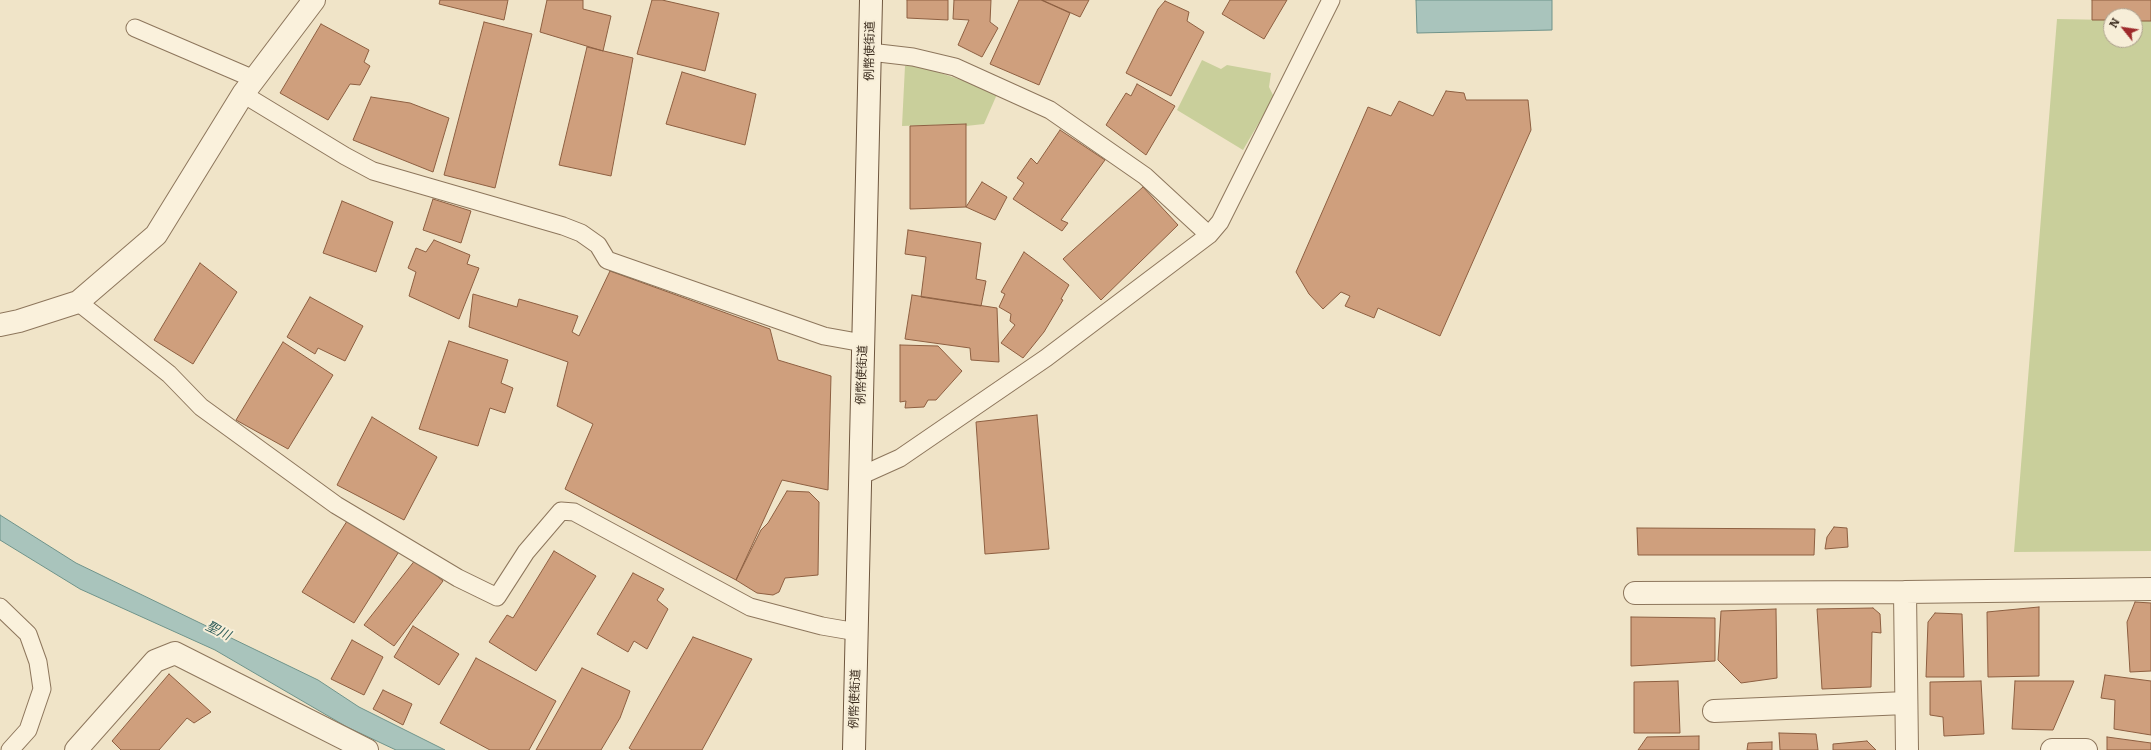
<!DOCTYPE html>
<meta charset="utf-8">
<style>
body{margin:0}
#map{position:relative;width:2151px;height:750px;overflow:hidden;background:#f0e4c8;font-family:Literata,serif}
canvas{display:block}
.north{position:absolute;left:2103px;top:8px;width:40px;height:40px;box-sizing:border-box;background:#f7eed8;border:1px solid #ada18e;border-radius:50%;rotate:300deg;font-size:11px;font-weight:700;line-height:16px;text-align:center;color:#3d2e20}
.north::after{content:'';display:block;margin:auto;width:14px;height:18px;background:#9e2a2b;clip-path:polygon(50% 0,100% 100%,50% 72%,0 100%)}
</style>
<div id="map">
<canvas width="2151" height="750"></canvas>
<div class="north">N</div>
</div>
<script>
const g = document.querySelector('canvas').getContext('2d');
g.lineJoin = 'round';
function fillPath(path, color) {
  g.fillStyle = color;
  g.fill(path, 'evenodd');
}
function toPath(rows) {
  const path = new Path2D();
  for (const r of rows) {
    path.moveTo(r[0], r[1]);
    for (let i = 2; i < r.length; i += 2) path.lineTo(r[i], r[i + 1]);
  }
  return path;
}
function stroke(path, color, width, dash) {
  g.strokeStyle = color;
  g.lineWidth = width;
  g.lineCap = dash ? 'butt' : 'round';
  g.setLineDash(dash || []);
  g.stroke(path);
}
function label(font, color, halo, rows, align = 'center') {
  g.font = font + ' Literata,"Noto Sans JP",serif';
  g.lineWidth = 4;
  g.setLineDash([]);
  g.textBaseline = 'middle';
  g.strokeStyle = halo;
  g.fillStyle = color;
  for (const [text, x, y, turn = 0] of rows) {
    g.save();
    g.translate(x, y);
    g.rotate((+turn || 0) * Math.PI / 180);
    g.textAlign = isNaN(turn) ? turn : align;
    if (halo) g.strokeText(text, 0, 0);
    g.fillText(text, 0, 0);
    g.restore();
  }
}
fillPath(toPath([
 [2057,19,2111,20,2111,40,2135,40,2135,21,2151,21,2151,551,2014,552],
 [1202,60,1221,69,1227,65,1271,73,1269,87,1274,97,1243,150,1177,110],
 [916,65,998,92,984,124,966,126,966,124,902,126,905,66]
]), '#c9cf9b');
const water = toPath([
 [1416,0,1552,0,1552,30,1417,33,1416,0],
 [0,515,76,563,318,680,359,707,445,750,396,750,347,727,215,650,80,589,0,540,0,515]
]);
fillPath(water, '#a9c4bc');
stroke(water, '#6f938a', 1);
const building = toPath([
 [440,0,508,0,504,20,439,4,440,0],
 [547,0,583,0,583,9,611,16,603,51,540,32,547,0],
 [652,0,662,0,719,13,705,71,637,54,652,0],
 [907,0,948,0,948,20,907,18,907,0],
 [954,0,991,0,990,22,998,28,982,57,958,45,969,20,953,19,954,0],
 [1019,0,1041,0,1070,13,1039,85,990,64,1019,0],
 [1042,0,1089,0,1080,17,1042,0],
 [1230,0,1287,0,1264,39,1222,14,1230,0],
 [2092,0,2151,0,2151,21,2135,21,2135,16,2111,16,2111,20,2092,20,2092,0],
 [1165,1,1189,12,1187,21,1204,32,1171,96,1126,73,1158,9,1165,1],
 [484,22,532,34,495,188,444,175,484,22],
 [321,24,369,50,364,62,370,66,360,85,350,84,328,120,280,93,321,24],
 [587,47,633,58,611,176,559,165,587,47],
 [682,72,756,94,745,145,666,124,682,72],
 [1137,84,1175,106,1146,155,1106,125,1126,93,1131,96,1137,84],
 [1446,91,1464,93,1466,100,1528,100,1531,130,1440,336,1378,308,1374,318,1345,306,1350,296,1341,292,1323,309,1309,294,1296,272,1368,107,1391,116,1399,101,1433,116,1446,91],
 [371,97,410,103,449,118,433,172,353,140,371,97],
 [966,124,966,207,910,209,910,126,966,124],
 [1060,130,1105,160,1061,220,1068,223,1062,231,1013,199,1024,183,1017,178,1031,158,1037,164,1060,130],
 [982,182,1007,197,995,220,966,207,982,182],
 [1143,187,1178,225,1101,300,1063,259,1143,187],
 [433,199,471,211,461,243,423,230,433,199],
 [342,201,393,222,376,272,323,253,342,201],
 [908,230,981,243,976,279,986,281,981,306,921,297,926,257,905,254,908,230],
 [434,240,470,255,467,264,479,268,459,319,409,296,416,272,408,268,416,248,426,252,434,240],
 [1024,252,1069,285,1061,299,1063,300,1044,332,1023,358,1001,343,1015,325,1010,321,1011,314,999,307,1005,294,1001,292,1024,252],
 [200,263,237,292,193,364,154,340,200,263],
 [610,271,770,329,778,360,831,376,828,490,782,480,736,580,565,489,593,424,557,406,568,362,469,327,473,294,517,307,519,299,578,316,572,332,579,336,610,271],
 [912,295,997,308,999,362,971,360,970,348,905,339,912,295],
 [310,297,363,326,345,361,318,348,315,354,287,337,310,297],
 [449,341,508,360,501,383,513,388,505,413,490,408,478,446,419,429,449,341],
 [283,342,333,375,288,449,236,420,283,342],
 [900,345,938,346,962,371,936,400,928,400,924,407,905,408,906,401,900,402,900,345],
 [1037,415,1049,549,985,554,976,422,1037,415],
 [372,417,437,457,404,520,337,485,372,417],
 [787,491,809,492,819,502,818,575,785,578,779,592,773,595,757,593,736,580,761,530,768,523,787,491],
 [349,518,400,550,354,623,302,592,349,518],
 [1834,527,1847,528,1848,547,1825,549,1827,537,1834,527],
 [1637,528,1815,529,1814,555,1638,555,1637,528],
 [554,551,596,576,536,671,489,642,507,615,513,618,554,551],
 [416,559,443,581,394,646,364,625,416,559],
 [633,573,664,589,657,600,668,609,647,649,634,641,628,652,597,634,633,573],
 [2135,602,2151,603,2151,671,2130,672,2127,622,2135,602],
 [2039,607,2039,676,1988,677,1987,612,2039,607],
 [1873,608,1880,614,1881,633,1872,632,1871,687,1822,689,1817,609,1873,608],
 [1776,609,1777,678,1741,683,1718,660,1721,611,1776,609],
 [1935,613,1962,614,1964,677,1926,677,1928,622,1935,613],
 [1631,617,1715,618,1715,661,1631,666,1631,617],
 [413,626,459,654,439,685,394,657,413,626],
 [693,637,752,659,702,750,632,750,629,748,693,637],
 [352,640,383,657,364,695,331,679,352,640],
 [476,658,556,701,529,750,490,750,440,723,476,658],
 [582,668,630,691,620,718,601,750,536,750,582,668],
 [169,674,211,712,194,723,187,718,159,750,121,750,112,741,169,674],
 [2105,675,2151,681,2151,735,2114,729,2115,700,2101,698,2105,675],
 [1678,681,1680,733,1634,733,1634,682,1678,681],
 [1981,681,1984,734,1944,736,1943,717,1930,715,1930,682,1981,681],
 [2015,681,2074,681,2053,730,2012,729,2015,681],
 [383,690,412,704,403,725,373,709,383,690],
 [1779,733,1816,734,1818,750,1780,750,1779,733],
 [1699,736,1699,750,1638,750,1647,737,1699,736],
 [2107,737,2151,743,2151,750,2107,750,2107,737],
 [1867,741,1876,750,1833,750,1833,744,1867,741],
 [1772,742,1772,750,1747,750,1748,743,1772,742]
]);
fillPath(building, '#cf9f7d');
stroke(building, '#8d5f41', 1);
const service = toPath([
 [135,28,254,79],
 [870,52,913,57,955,67,1050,110,1145,176,1209,235],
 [243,94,345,156,373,171,563,226,581,233,598,245,607,260,824,336,863,343],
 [78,302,169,374,201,407,336,505,458,578,497,597,526,552,561,511,574,512,750,607,822,626,857,632],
 [860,476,900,458,1046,358,1209,235,1220,222,1331,0],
 [0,607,28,634,38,662,42,689,28,730,10,750]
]);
const minor = toPath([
 [0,325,19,321,78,302,156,235,243,94,314,0],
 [1905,592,1907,750],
 [1635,593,1905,592,2151,589],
 [1714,711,1906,703],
 [76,750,155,661,175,653,367,750],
 [2052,750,2086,750]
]);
const secondary = toPath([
 [854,750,871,0]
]);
stroke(service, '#8d765c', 19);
stroke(minor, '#8d765c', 24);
stroke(secondary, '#6f573f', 24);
stroke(service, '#faf1dc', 17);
stroke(minor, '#faf1dc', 22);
stroke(secondary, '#faf1dc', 22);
label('12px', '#3d2e20', '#f7eed8', [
 ["例幣使街道",870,51,-89],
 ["例幣使街道",862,375,-88],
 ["例幣使街道",855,699,-88]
]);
label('italic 13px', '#2f5d5a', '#f7eed8', [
 ["聖川",218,631,26]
]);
</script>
